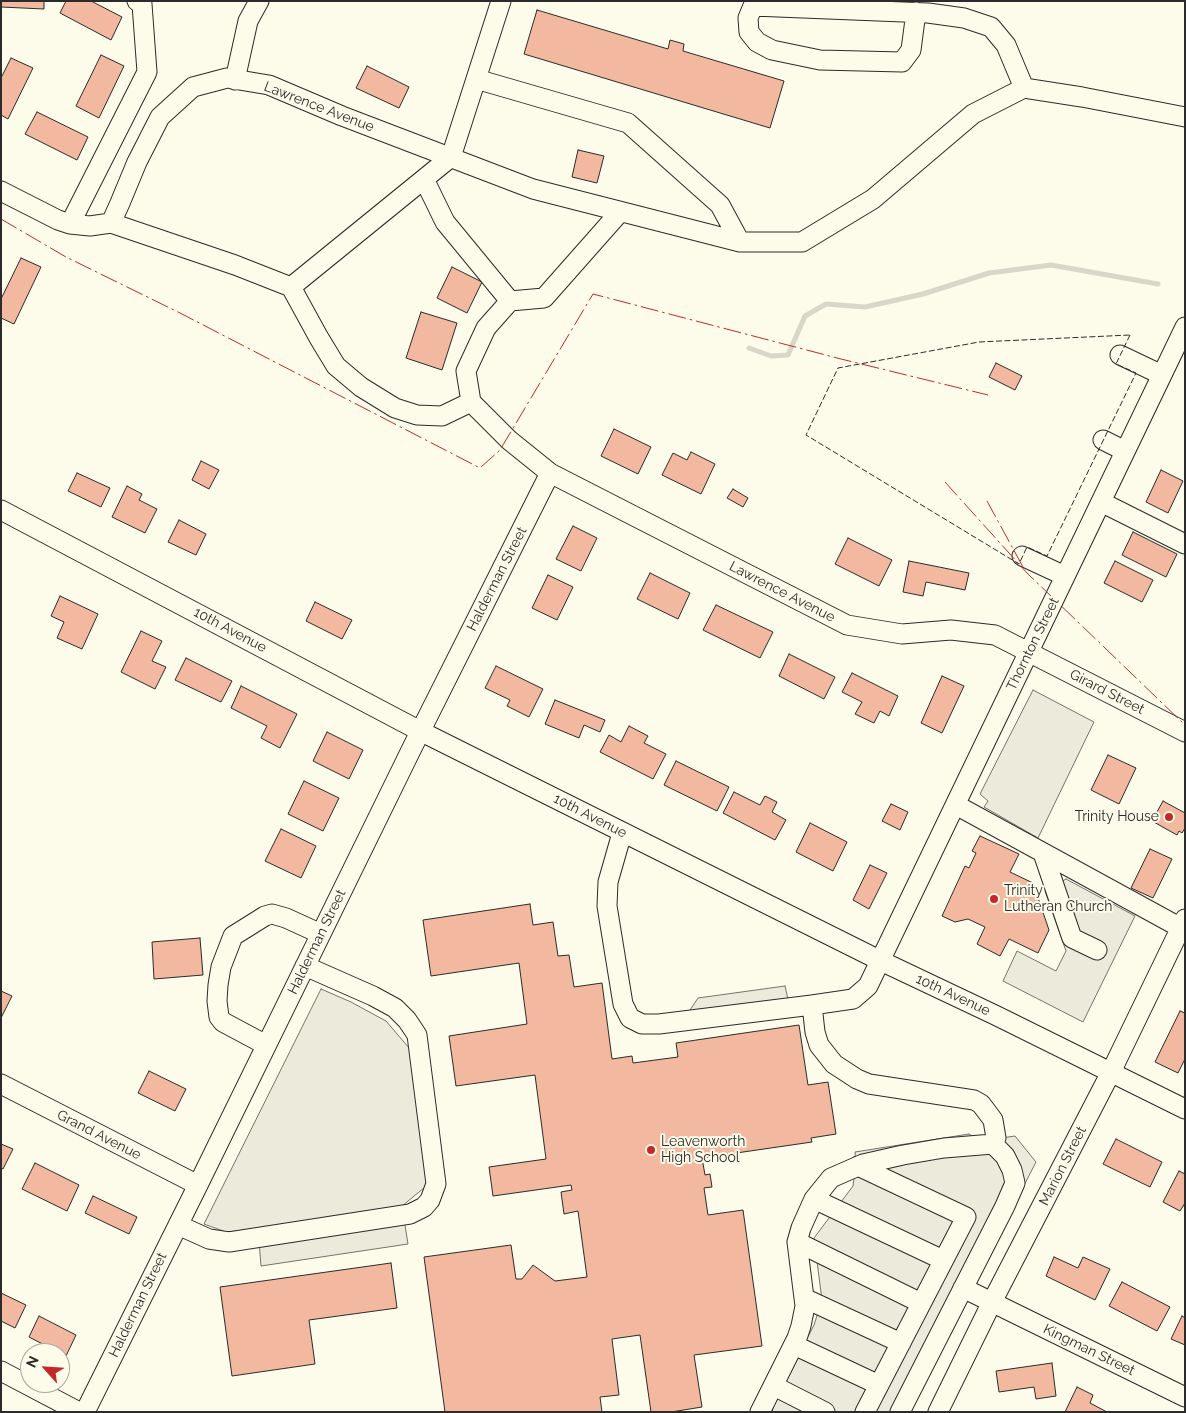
<!DOCTYPE html>
<style>
body{margin:0}
#map{position:relative;width:1186px;height:1413px;overflow:hidden;background:#fdfbea;font-family:Raleway,sans-serif}
canvas{display:block}
.frame{position:absolute;inset:0;border:2px solid #2b2b2b;pointer-events:none}
.north{position:absolute;left:20px;top:1343px;width:50px;height:50px;box-sizing:border-box;background:#fdfbea;border:1px solid #a9a89e;border-radius:50%;rotate:296deg;font-size:14px;font-weight:700;line-height:20px;text-align:center;color:#2b2b2b}
.north::after{content:'';display:block;margin:auto;width:18px;height:22px;background:#c62828;clip-path:polygon(50% 0,100% 100%,50% 72%,0 100%)}
</style>
<div id="map">
<canvas width="1186" height="1413"></canvas>
<div class="frame"></div>
<div class="north">N</div>
</div>
<script>
const g = document.querySelector('canvas').getContext('2d');
g.lineJoin = 'round';
function fillPath(path, color) {
  g.fillStyle = color;
  g.fill(path, 'evenodd');
}
function toPath(rows) {
  const path = new Path2D();
  for (const r of rows) {
    path.moveTo(r[0], r[1]);
    for (let i = 2; i < r.length; i += 2) path.lineTo(r[i], r[i + 1]);
  }
  return path;
}
function stroke(path, color, width, dash) {
  g.strokeStyle = color;
  g.lineWidth = width;
  g.lineCap = dash ? 'butt' : 'round';
  g.setLineDash(dash || []);
  g.stroke(path);
}
function label(font, color, halo, rows, align = 'center') {
  g.font = font + ' Raleway,sans-serif';
  g.lineWidth = 4;
  g.setLineDash([]);
  g.textBaseline = 'middle';
  g.strokeStyle = halo;
  g.fillStyle = color;
  for (const [text, x, y, turn = 0] of rows) {
    g.save();
    g.translate(x, y);
    g.rotate((+turn || 0) * Math.PI / 180);
    g.textAlign = isNaN(turn) ? turn : align;
    if (halo) g.strokeText(text, 0, 0);
    g.fillText(text, 0, 0);
    g.restore();
  }
}
const parking = toPath([
 [1033,690,1094,722,1038,838,984,807,988,801,980,794,1033,690],
 [1066,879,1135,916,1083,1022,1003,981,1017,951,1056,971,1066,951,1045,891,1066,879],
 [785,986,788,999,688,1013,698,998,785,986],
 [321,989,351,1002,386,1021,410,1049,430,1183,402,1206,408,1244,261,1266,258,1229,226,1232,204,1224,321,989],
 [969,1134,980,1141,1015,1136,1036,1162,926,1377,903,1412,772,1412,775,1401,814,1325,822,1300,814,1238,853,1186,856,1163,855,1152,969,1134]
]);
fillPath(parking, '#eceadb');
stroke(parking, '#74746e', 1);
stroke(toPath([
 [749,348,771,356,788,355,805,316,826,304,865,307,923,294,989,273,1051,265,1158,284]
]), '#d8d7c9', 5);
const building = toPath([
 [1,1,44,1,44,9,1,7,1,1],
 [66,1,91,1,122,17,111,40,60,13,66,1],
 [537,10,668,49,670,40,684,44,683,51,784,81,770,128,524,54,537,10],
 [101,55,124,66,99,118,76,106,101,55],
 [11,58,33,68,8,119,1,115,1,78,11,58],
 [367,66,409,87,399,108,356,88,367,66],
 [37,112,88,137,77,160,25,134,37,112],
 [578,150,604,156,597,183,572,177,578,150],
 [21,258,41,267,14,324,1,318,1,299,21,258],
 [452,267,482,282,467,313,437,298,452,267],
 [421,312,457,323,442,370,406,358,421,312],
 [996,363,1022,376,1015,390,989,377,996,363],
 [614,429,651,447,638,474,601,456,614,429],
 [691,452,715,464,701,494,662,475,673,453,687,460,691,452],
 [201,461,219,470,209,489,192,480,201,461],
 [1161,470,1183,481,1168,513,1146,502,1161,470],
 [77,473,110,488,101,507,68,491,77,473],
 [127,486,142,494,139,500,157,509,145,533,112,517,127,486],
 [733,489,748,498,743,507,727,498,733,489],
 [179,520,206,534,196,555,168,542,179,520],
 [573,526,597,538,581,571,556,559,573,526],
 [1133,532,1177,554,1166,577,1122,555,1133,532],
 [848,538,892,560,879,586,835,564,848,538],
 [909,561,969,573,965,590,926,582,923,596,903,592,909,561],
 [1115,561,1153,580,1142,602,1104,583,1115,561],
 [650,573,690,593,678,619,637,599,650,573],
 [548,575,573,587,557,620,532,608,548,575],
 [60,596,98,614,82,649,57,638,64,622,51,616,60,596],
 [315,602,352,620,342,639,306,621,315,602],
 [716,605,773,632,760,658,703,630,716,605],
 [141,631,162,641,152,661,166,667,155,689,121,672,141,631],
 [789,654,835,677,824,699,779,676,789,654],
 [186,658,232,681,221,702,175,680,186,658],
 [496,666,543,689,529,717,507,706,510,700,485,688,496,666],
 [852,673,898,696,889,716,880,711,874,723,855,714,862,702,842,692,852,673],
 [942,676,964,686,942,733,921,723,942,676],
 [241,686,297,714,280,748,261,738,267,726,231,708,241,686],
 [555,700,605,720,600,732,584,725,579,738,545,724,555,700],
 [629,726,648,736,644,743,666,754,653,779,600,752,609,735,621,742,629,726],
 [327,732,363,750,349,779,313,761,327,732],
 [1108,755,1136,768,1119,804,1091,790,1108,755],
 [676,761,729,787,717,811,664,785,676,761],
 [304,781,339,798,323,831,288,814,304,781],
 [734,792,760,805,765,796,777,802,772,812,786,820,775,840,723,813,734,792],
 [1163,801,1185,813,1185,828,1182,833,1179,831,1177,835,1152,821,1163,801],
 [891,804,908,812,900,830,882,821,891,804],
 [810,823,847,842,833,871,796,852,810,823],
 [281,829,316,846,301,878,265,861,281,829],
 [980,836,1019,854,1010,872,1033,883,1049,930,1038,953,1009,939,1000,956,977,944,985,927,968,919,955,922,942,916,965,866,969,868,976,853,972,851,980,836],
 [1150,849,1172,859,1153,898,1131,888,1150,849],
 [870,865,887,873,869,909,853,900,870,865],
 [530,904,533,925,553,922,558,956,569,955,574,987,602,983,612,1059,632,1056,633,1063,678,1057,676,1043,799,1025,808,1085,828,1082,836,1134,811,1138,812,1142,702,1158,705,1175,710,1174,712,1187,704,1188,708,1215,743,1210,762,1346,694,1355,702,1407,671,1412,651,1412,640,1335,612,1339,619,1395,600,1397,602,1412,445,1412,424,1257,511,1245,516,1279,522,1279,533,1265,555,1281,587,1277,578,1211,564,1214,561,1192,572,1190,571,1185,493,1196,489,1167,546,1159,535,1075,456,1086,449,1036,527,1024,519,963,431,976,423,920,530,904],
 [200,938,203,975,154,979,152,942,200,938],
 [1,991,12,996,1,1018,1,991],
 [1180,1011,1185,1013,1185,1059,1178,1073,1155,1062,1180,1011],
 [149,1071,186,1089,175,1111,138,1093,149,1071],
 [1116,1139,1162,1162,1150,1187,1103,1164,1116,1139],
 [1,1144,13,1149,3,1169,1,1168,1,1144],
 [35,1163,79,1185,67,1211,22,1189,35,1163],
 [1179,1171,1185,1174,1185,1203,1180,1211,1163,1202,1179,1171],
 [93,1196,137,1217,129,1234,85,1213,93,1196],
 [1054,1257,1078,1268,1083,1257,1110,1269,1095,1300,1046,1276,1054,1257],
 [391,1263,397,1308,309,1320,315,1364,232,1376,220,1287,391,1263],
 [1122,1282,1170,1307,1157,1331,1109,1306,1122,1282],
 [1,1293,26,1305,15,1328,1,1321,1,1293],
 [39,1316,76,1335,66,1356,29,1337,39,1316],
 [1182,1316,1185,1318,1185,1345,1171,1339,1182,1316],
 [1052,1363,1056,1396,1036,1399,1034,1387,999,1392,996,1371,1052,1363],
 [1077,1387,1093,1395,1090,1403,1107,1412,1065,1412,1077,1387]
]);
fillPath(building, '#f2b8a0');
stroke(building, '#2b2b2b', 1);
const minor = toPath([
 [916,12,911,50,902,62,820,60,772,50,757,42,749,32,748,18,753,6,928,13,964,18,991,27,1006,45,1024,88],
 [476,79,628,123,720,205,740,242],
 [235,80,248,21,259,1],
 [424,179,445,222,510,301],
 [1,191,58,220,70,224,90,226,111,223,235,265,291,287,319,338,336,366,361,387,395,408,417,415,442,416,471,402],
 [620,212,544,298,510,301,486,328,466,371,471,402,509,440,550,473,847,625,902,634,951,630,995,635,1185,732],
 [111,223,120,203,137,162,160,117,193,87,227,78,269,85,342,116,533,189,740,242,802,242,873,199,973,114,1024,88,1082,97,1185,117],
 [70,224,147,72,142,4,137,1],
 [291,287,451,157,501,1],
 [1120,355,1162,375],
 [1103,440,1125,451],
 [1101,502,1185,544],
 [1,510,420,731,881,961,995,1015,1185,1109],
 [1022,556,1065,576],
 [956,805,1181,928,1185,929],
 [622,833,608,882,607,906,623,1004,630,1018,642,1024,659,1024,812,1005,853,999,868,986,1185,327],
 [1043,853,1072,938,1097,950],
 [812,1005,815,1032,819,1045,834,1064,857,1079,869,1084,974,1100,981,1104,993,1120,996,1138,993,1144],
 [266,1045,223,1022,219,1017,217,1001,218,985,221,967,233,936,265,916,272,914,286,918,321,934],
 [1,1084,198,1185],
 [858,1166,966,1217,865,1412],
 [814,1199,943,1260],
 [178,1225,209,1239,229,1242,410,1214,424,1207,430,1200,436,1184,417,1035,407,1020,395,1008,373,996,305,966],
 [797,1242,921,1303],
 [963,1288,1185,1397],
 [804,1298,901,1343],
 [794,1345,879,1385],
 [1,1371,79,1412],
 [774,1386,825,1412],
 [85,1412,198,1185,413,746,550,473],
 [760,1412,797,1338,801,1326,805,1306,797,1242,801,1228,814,1199,831,1178,863,1164,903,1155,944,1148,993,1144,1005,1156,1012,1170,1015,1183,1005,1206,900,1412],
 [938,1412,992,1302,1111,1072,1185,919]
]);
stroke(minor, '#2b2b2b', 21);
stroke(minor, '#fdfbea', 19);
stroke(toPath([
 [1130,335,1116,364,1136,373,1047,556,1027,547,1019,564,806,435,838,368,979,342,1130,335]
]), '#2b2b2b', 1, [6, 2.5]);
stroke(toPath([
 [1,219,66,257,180,313,480,468,500,450,593,294,841,359,988,395],
 [945,482,1027,573,1185,725],
 [987,501,1023,567]
]), '#c62828', 1, [18, 4, 2.5, 4]);
for (const [x, y, r, color] of [
 [1169,817,5,"#c62828"],
 [994,899,5,"#c62828"],
 [651,1150,5,"#c62828"]
]) {
  const dot = new Path2D();
  dot.arc(x, y, r, 0, 2 * Math.PI);
  g.fillStyle = color;
  g.fill(dot);
  stroke(dot, '#fdfbea', 2);
}
label('14px', '#2b2b2b', '#fdfbea', [
 ["Lawrence Avenue",319,107,21],
 ["Halderman Street",497,579,-63],
 ["Lawrence Avenue",782,592,27],
 ["10th Avenue",230,630,28],
 ["Thornton Street",1033,644,-64],
 ["Girard Street",1107,692,27],
 ["10th Avenue",590,816,27],
 ["Halderman Street",317,942,-64],
 ["10th Avenue",953,995,25],
 ["Grand Avenue",99,1135,27],
 ["Marion Street",1063,1166,-63],
 ["Halderman Street",138,1305,-64],
 ["Kingman Street",1089,1350,26]
]);
label('14px', '#2b2b2b', '#fdfbea', [
 ["Trinity House",1159,817,"right"],
 ["Trinity",1004,891],
 ["Lutheran Church",1004,907],
 ["Leavenworth",661,1142],
 ["High School",661,1158]
], 'left');
</script>
